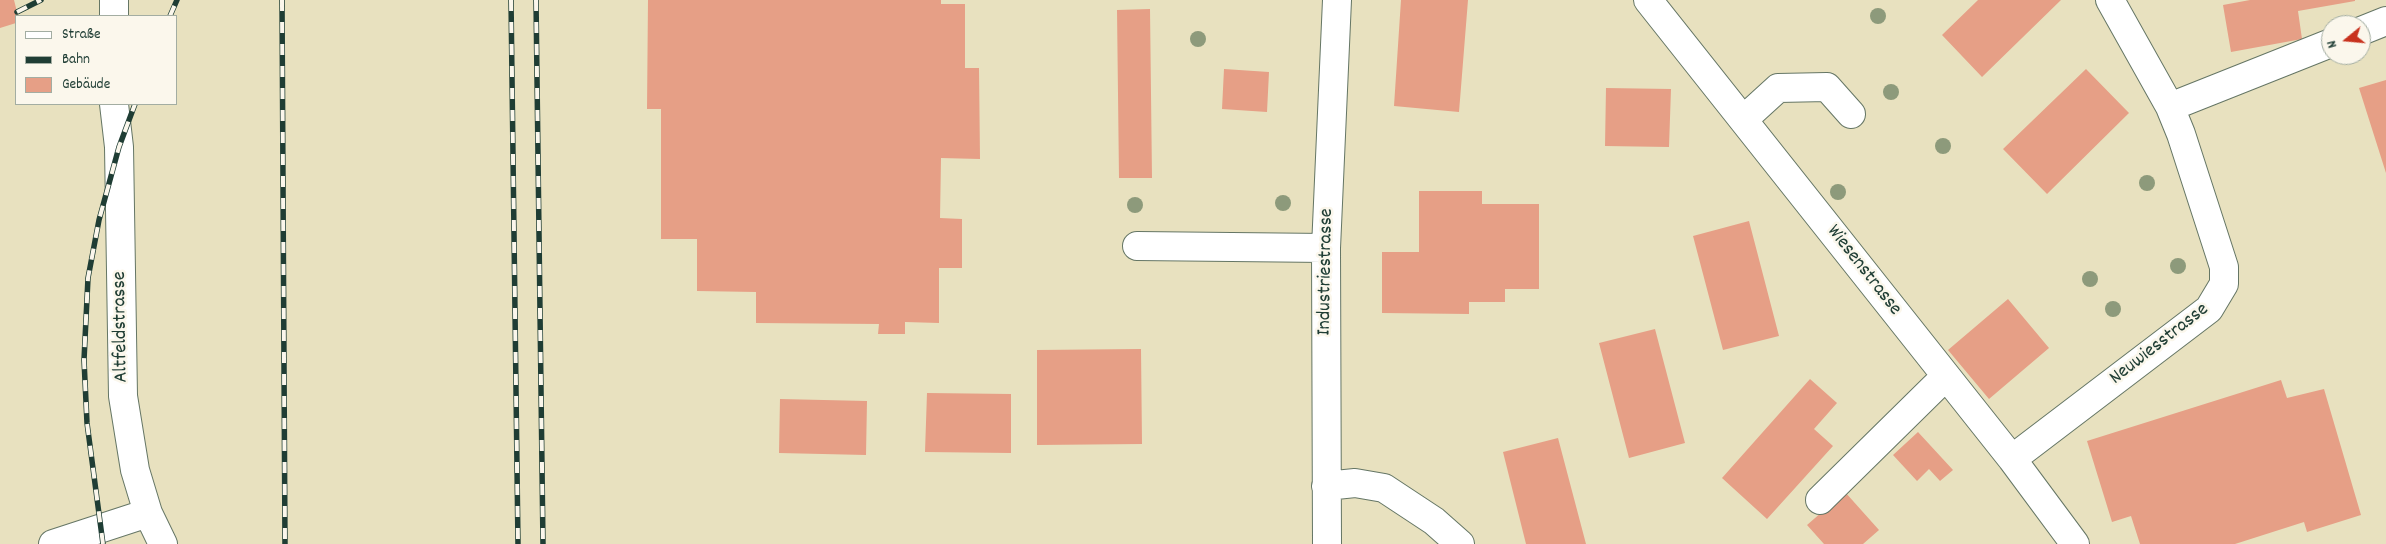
<!DOCTYPE html>
<meta charset="utf-8">
<style>
body{margin:0}
#map{position:relative;width:2386px;height:544px;overflow:hidden;background:#e8e1bf;font-family:Dekko,sans-serif}
canvas{display:block}
.legend{position:absolute;left:15px;top:15px;width:162px;height:90px;box-sizing:border-box;background:#fbf7ec;border:1px solid #a3ada2;margin:0;padding:6px 9px;list-style:none;font-size:15px;color:#1f3d34}
.legend li{display:flex;align-items:center;gap:10px;height:25px}
.legend b{width:25px;border:1px solid #a3ada2}
.north{position:absolute;left:2321px;top:15px;width:50px;height:50px;box-sizing:border-box;background:#fbf7ec;border:1px solid #a3ada2;border-radius:50%;rotate:253deg;font-size:14px;font-weight:700;line-height:20px;text-align:center;color:#1f3d34}
.north::after{content:'';display:block;margin:auto;width:18px;height:22px;background:#c8321e;clip-path:polygon(50% 0,100% 100%,50% 72%,0 100%)}
</style>
<div id="map">
<canvas width="2386" height="544"></canvas>
<ul class="legend">
<li><b style="height:6px;background:#fff"></b>Straße</li>
<li><b style="height:6px;background:#1f3d34"></b>Bahn</li>
<li><b style="height:14px;background:#e69f86"></b>Gebäude</li>
</ul>
<div class="north">N</div>
</div>
<script>
const g = document.querySelector('canvas').getContext('2d');
g.lineJoin = 'round';
function fillPath(path, color) {
  g.fillStyle = color;
  g.fill(path, 'evenodd');
}
function toPath(rows) {
  const path = new Path2D();
  for (const r of rows) {
    path.moveTo(r[0], r[1]);
    for (let i = 2; i < r.length; i += 2) path.lineTo(r[i], r[i + 1]);
  }
  return path;
}
function stroke(path, color, width, dash) {
  g.strokeStyle = color;
  g.lineWidth = width;
  g.lineCap = dash ? 'butt' : 'round';
  g.setLineDash(dash || []);
  g.stroke(path);
}
function label(font, color, halo, rows, align = 'center') {
  g.font = font + ' Dekko,sans-serif';
  g.lineWidth = 5;
  g.setLineDash([]);
  g.textBaseline = 'middle';
  g.strokeStyle = halo;
  g.fillStyle = color;
  for (const [text, x, y, turn = 0] of rows) {
    g.save();
    g.translate(x, y);
    g.rotate((+turn || 0) * Math.PI / 180);
    g.textAlign = isNaN(turn) ? turn : align;
    if (halo) g.strokeText(text, 0, 0);
    g.fillText(text, 0, 0);
    g.restore();
  }
}
fillPath(toPath([
 [0,0,14,0,18,16,16,16,16,23,0,28],
 [648,0,941,0,941,4,965,4,965,68,979,68,980,159,941,158,940,218,962,219,962,268,939,268,939,323,905,322,905,334,878,334,879,324,756,323,756,292,697,291,697,239,661,239,661,109,647,109],
 [1401,0,1468,0,1459,112,1394,106],
 [1978,0,2061,0,1982,77,1942,35],
 [2250,0,2355,0,2355,1,2298,11,2302,39,2231,52,2223,5],
 [1150,9,1152,178,1119,178,1117,10],
 [1224,69,1269,72,1267,112,1222,109],
 [2086,69,2129,113,2047,194,2003,149],
 [2386,80,2386,173,2359,88],
 [1606,88,1671,89,1669,147,1605,146],
 [1419,191,1482,191,1482,204,1539,204,1539,289,1505,289,1505,302,1469,302,1469,314,1382,313,1382,252,1419,252],
 [1749,221,1779,336,1723,350,1693,236],
 [2008,299,2049,348,1989,399,1948,350],
 [1655,329,1685,443,1629,458,1599,343],
 [1141,349,1142,444,1037,445,1037,350],
 [1810,379,1837,403,1814,429,1833,446,1767,519,1722,478],
 [2281,380,2287,398,2324,389,2361,515,2307,532,2304,522,2235,544,2140,544,2131,516,2112,522,2087,441],
 [927,393,1011,394,1011,453,925,452],
 [780,399,867,401,866,455,779,453],
 [1918,432,1953,470,1940,481,1929,469,1917,481,1893,455],
 [1558,438,1586,544,1526,544,1503,452],
 [1845,492,1879,530,1863,544,1824,544,1807,525]
]), '#e69f86');
const minor = toPath([
 [1648,0,2012,459,2075,544],
 [114,16,114,0],
 [2361,31,2386,21],
 [114,104,119,147,123,396,135,470,148,513,163,544],
 [2170,107,2331,43],
 [1744,119,1778,88,1827,87,1851,114],
 [1137,246,1326,248],
 [2012,459,2209,309,2224,284,2224,267,2181,134,2170,107,2110,0],
 [1326,486,1355,483,1384,488,1434,521,1460,544],
 [1820,500,1946,376],
 [53,544,148,513],
 [1327,544,1326,248,1337,0]
]);
stroke(minor, '#657665', 30);
stroke(minor, '#fff', 28);
const rail = toPath([
 [282,0,285,544],
 [511,0,518,544],
 [536,0,543,544],
 [17,12,41,0],
 [170,16,177,0],
 [103,544,87,423,84,360,88,278,99,220,119,147,135,104]
]);
stroke(rail, '#1f3d34', 5.5);
stroke(rail, '#fbf7ec', 4, [11]);
g.fillStyle = '#8d9a7b';
for (const [x, y] of [
 [1878,16],
 [1198,39],
 [1891,92],
 [1943,146],
 [2147,183],
 [1838,192],
 [1283,203],
 [1135,205],
 [2178,266],
 [2090,279],
 [2113,309]
]) {
  g.beginPath();
  g.arc(x, y, 8, 0, 2 * Math.PI);
  g.fill();
}
label('20px', '#1f3d34', '#fbf7ec', [
 ["Wiesenstrasse",1863,271,52],
 ["Industriestrasse",1327,272,-89],
 ["Altfeldstrasse",122,327,-91],
 ["Neuwiesstrasse",2160,345,-38]
]);
</script>
